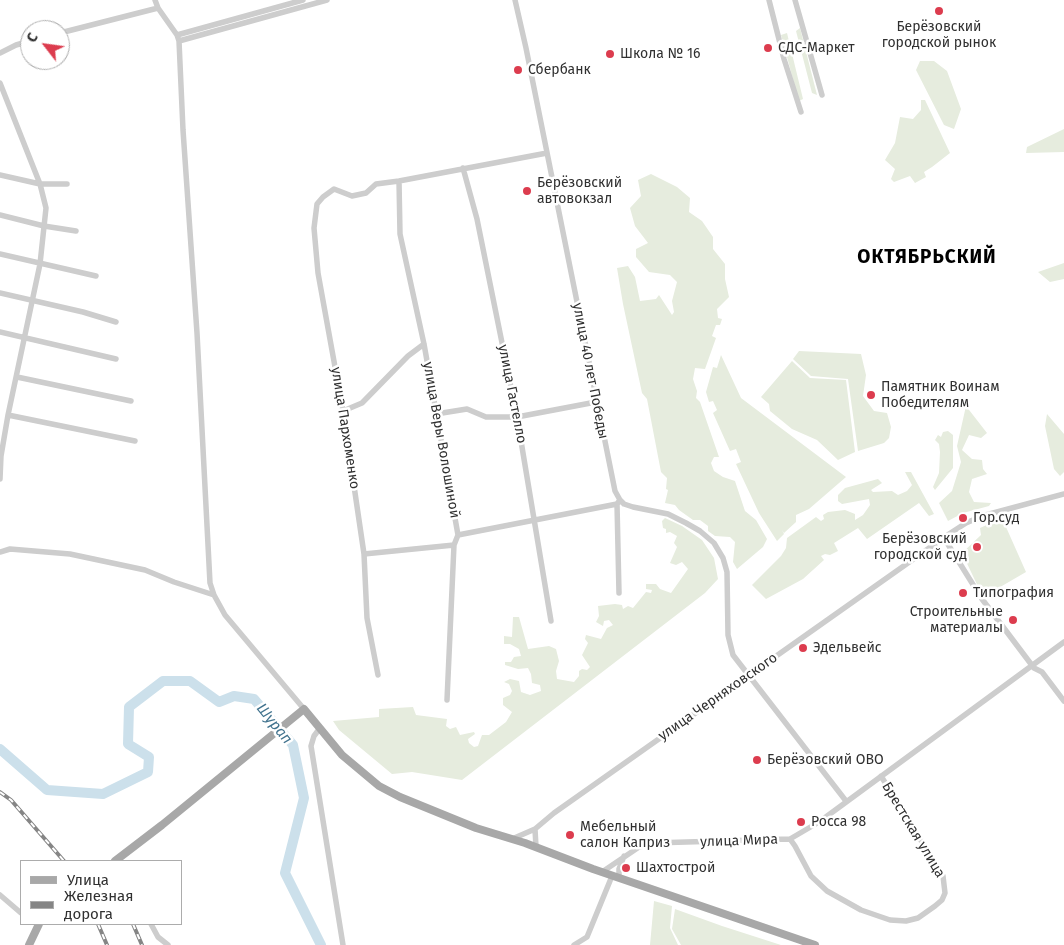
<!DOCTYPE html>
<meta charset="utf-8">
<style>
body{margin:0}
#map{position:relative;width:1064px;height:945px;overflow:hidden;background:#fff;font-family:"Fira Sans",sans-serif}
canvas{display:block}
.legend{position:absolute;left:20px;top:860px;width:162px;height:65px;box-sizing:border-box;background:#fff;border:1px solid #acacac;margin:0;padding:6px 9px;list-style:none;font-size:15px;color:#303030}
.legend li{display:flex;align-items:center;gap:10px;height:25px}
.legend b{width:25px;border:1px solid #acacac}
.north{position:absolute;left:20px;top:20px;width:50px;height:50px;box-sizing:border-box;background:#fff;border:1px solid #acacac;border-radius:50%;rotate:300deg;font-size:14px;font-weight:700;line-height:20px;text-align:center;color:#303030}
.north::after{content:'';display:block;margin:auto;width:18px;height:22px;background:#dc3c4e;clip-path:polygon(50% 0,100% 100%,50% 72%,0 100%)}
</style>
<div id="map">
<canvas width="1064" height="945"></canvas>
<ul class="legend">
<li><b style="height:6px;background:#a8a8a8"></b>Улица</li>
<li><b style="height:6px;background:#858585"></b>Железная дорога</li>
</ul>
<div class="north">С</div>
</div>
<script>
const g = document.querySelector('canvas').getContext('2d');
g.lineJoin = 'round';
function fillPath(path, color) {
  g.fillStyle = color;
  g.fill(path, 'evenodd');
}
function toPath(rows) {
  const path = new Path2D();
  for (const r of rows) {
    path.moveTo(r[0], r[1]);
    for (let i = 2; i < r.length; i += 2) path.lineTo(r[i], r[i + 1]);
  }
  return path;
}
function stroke(path, color, width, dash) {
  g.strokeStyle = color;
  g.lineWidth = width;
  g.lineCap = dash ? 'butt' : 'round';
  g.setLineDash(dash || []);
  g.stroke(path);
}
function label(font, color, halo, rows, align = 'center') {
  g.font = font + ' "Fira Sans",sans-serif';
  g.lineWidth = 5;
  g.setLineDash([]);
  g.textBaseline = 'middle';
  g.strokeStyle = halo;
  g.fillStyle = color;
  for (const [text, x, y, turn = 0] of rows) {
    g.save();
    g.translate(x, y);
    g.rotate((+turn || 0) * Math.PI / 180);
    g.textAlign = isNaN(turn) ? turn : align;
    if (halo) g.strokeText(text, 0, 0);
    g.fillText(text, 0, 0);
    g.restore();
  }
}
fillPath(toPath([
 [800,28,817,95,812,93,796,31],
 [787,33,803,99,799,101,781,35],
 [920,61,934,61,947,71,961,109,954,129,944,125,916,70],
 [921,100,925,100,950,153,932,167,924,172,926,177,915,183,910,176,894,182,891,179,895,169,885,160,895,143,900,117,913,119,921,110],
 [1064,129,1064,152,1026,153,1027,147],
 [651,174,677,187,690,198,689,212,702,221,713,237,713,249,725,264,725,279,729,297,717,309,718,318,722,319,720,325,716,325,712,336,716,338,705,369,695,368,693,379,697,391,696,398,700,402,719,457,714,457,711,463,714,471,723,477,735,481,745,511,756,520,767,539,763,547,737,569,733,562,735,542,730,537,715,536,708,531,708,526,700,520,693,520,679,510,675,505,665,503,668,490,666,489,667,478,661,472,647,399,642,393,623,304,617,268,628,266,635,277,640,301,656,299,659,295,672,315,674,312,672,301,677,282,670,275,649,272,636,257,636,249,648,243,635,226,630,208,641,196,638,180],
 [1064,263,1064,279,1050,282,1038,272],
 [799,351,861,354,866,375,863,396,874,411,887,413,891,427,889,438,884,443,858,451,848,379,811,376,793,359],
 [721,355,741,398,846,477,809,509,796,515,796,522,784,533,782,530,784,534,777,541,759,513,736,464,741,462,736,449,730,451,713,413,717,410,713,401,709,402,706,392,713,367,717,368],
 [792,361,810,378,846,380,855,452,838,460,817,440,792,429,770,411,769,404,761,397],
 [966,406,987,433,981,438,969,435,962,450,972,459,982,460,983,469,987,474,972,479,969,492,974,502,991,503,989,506,963,513,948,521,939,503,952,491,961,462,957,446],
 [1047,414,1064,434,1064,472,1060,476,1054,469,1045,426],
 [948,431,953,435,953,468,935,490,933,487,939,473,940,452,939,444,935,440,938,435,941,437,943,432],
 [905,472,911,472,934,514,929,516,919,503,867,539,858,528,834,543,838,551,830,555,825,554,821,556,824,560,803,579,766,599,752,585,781,556,786,548,787,538,816,517,821,521,824,519,823,515,828,512,845,510,855,514,855,520,863,515,870,505,869,499,842,504,838,501,838,495,845,488,878,479,882,483,871,490,873,492,892,491,898,495,907,491,912,485],
 [665,518,682,526,702,540,714,558,718,579,705,593,462,780,412,772,392,774,339,730,333,721,379,717,379,709,413,707,416,715,447,719,446,726,450,729,456,727,460,735,474,732,475,734,468,739,469,743,474,747,478,746,482,735,489,735,506,722,512,712,503,705,503,698,510,695,512,691,509,684,504,682,510,679,519,681,521,692,530,695,541,691,540,685,532,683,531,674,528,668,518,669,505,665,505,662,511,662,514,657,521,656,519,649,510,644,504,644,504,636,512,637,513,617,519,617,528,649,549,646,556,649,559,661,556,671,557,679,574,682,579,676,579,671,582,669,587,670,590,667,582,655,588,643,585,639,586,635,601,639,607,628,613,625,609,620,604,621,603,626,596,622,599,616,598,606,615,604,622,605,623,609,628,606,633,608,646,592,651,593,652,590,646,589,646,584,656,584,660,589,671,593,688,569,682,562,676,565,670,563,677,547,674,543,677,536,670,532,666,533,666,529,663,528,662,521],
 [1002,518,1026,572,983,597,962,553,981,535,980,528],
 [654,901,672,906,670,928,678,945,650,945],
 [675,909,722,926,781,945,681,945,672,929]
]), '#e6ecde');
stroke(toPath([
 [0,749,47,790,103,794,148,772,149,757,128,744,129,707,163,681,190,681,219,702,234,696,254,699,293,745,304,798,285,873,321,945]
]), '#cce0eb', 10);
stroke(toPath([
 [155,0,158,8,177,35,179,41,183,130,197,333,210,583,214,595,225,615,304,709],
 [515,0,526,48,615,491,620,500,624,504,633,507,668,514,686,523,700,531,714,543,723,558,727,572,728,635,733,655,846,801],
 [769,0,784,59,801,112],
 [795,0,822,95],
 [60,33,158,8],
 [177,35,303,0],
 [179,41,327,0],
 [0,53,16,45,30,41],
 [0,83,40,184,46,208,40,264,8,415,1,456,0,479],
 [463,168,477,219,517,417,551,621],
 [0,175,40,184,67,184],
 [399,181,400,234,424,344,458,535,454,545,447,700],
 [0,215,44,226,76,231],
 [0,254,96,276],
 [0,293,83,312,116,322],
 [0,332,116,359],
 [17,377,131,401],
 [343,411,362,403,408,356,424,344],
 [436,414,467,409,486,417,517,417,596,402],
 [8,415,135,441],
 [617,504,619,593],
 [458,535,617,504,620,500],
 [944,538,982,599,1034,668,1042,672,1064,701],
 [0,552,10,549,70,554,145,570,174,582,214,595],
 [364,554,454,545],
 [378,675,367,618,364,554,343,411,318,273,314,228,317,204,323,197,334,189,352,196,366,193,376,184,399,181,547,153],
 [320,728,314,736,311,746,343,945],
 [512,839,535,829],
 [790,839,795,846,811,876,827,891,861,910,890,920,906,921,918,918,935,906,942,900,945,893,943,876,881,776],
 [536,847,535,829,554,813,949,534,966,523,982,516,1064,494],
 [602,872,639,847,652,843,790,839,819,822,1064,642],
 [619,878,619,869,624,856],
 [0,895,21,913],
 [151,924,158,937,168,945],
 [574,945,587,937,612,876]
]), '#cdcdcd', 5.5);
stroke(toPath([
 [115,861,162,825,304,709,342,755,379,786,400,797,476,828,525,843,593,869,815,945],
 [29,945,39,924]
]), '#a8a8a8', 8);
const rail = toPath([
 [0,792,11,800,64,861],
 [98,924,107,945],
 [133,924,142,945]
]);
stroke(rail, '#858585', 4);
stroke(rail, '#fff', 2, [5.5]);
for (const [x, y, r, color] of [
 [939,11,5,"#dc3c4e"],
 [768,48,5,"#dc3c4e"],
 [610,54,5,"#dc3c4e"],
 [518,70,5,"#dc3c4e"],
 [527,191,5,"#dc3c4e"],
 [871,395,5,"#dc3c4e"],
 [963,518,5,"#dc3c4e"],
 [977,547,5,"#dc3c4e"],
 [963,593,5,"#dc3c4e"],
 [1013,620,5,"#dc3c4e"],
 [803,648,5,"#dc3c4e"],
 [757,760,5,"#dc3c4e"],
 [801,822,5,"#dc3c4e"],
 [570,835,5,"#dc3c4e"],
 [626,868,5,"#dc3c4e"]
]) {
  const dot = new Path2D();
  dot.arc(x, y, r, 0, 2 * Math.PI);
  g.fillStyle = color;
  g.fill(dot);
  stroke(dot, '#fff', 2);
}
label('14px', '#303030', '#fff', [
 ["Берёзовский",939,27,"center"],
 ["городской рынок",939,43,"center"],
 ["СДС-Маркет",778,48],
 ["Школа № 16",620,54],
 ["Сбербанк",528,70],
 ["Берёзовский",537,183],
 ["автовокзал",537,199],
 ["Памятник Воинам",881,387],
 ["Победителям",881,403],
 ["Гор.суд",973,518],
 ["Берёзовский",967,539,"right"],
 ["городской суд",967,555,"right"],
 ["Типография",973,593],
 ["Строительные",1003,612,"right"],
 ["материалы",1003,628,"right"],
 ["Эдельвейс",813,648],
 ["Берёзовский ОВО",767,760],
 ["Росса 98",811,822],
 ["Мебельный",580,827],
 ["салон Каприз",580,843],
 ["Шахтострой",636,868]
], 'left');
label('14px', '#303030', '#fff', [
 ["улица 40 лет Победы",590,371,79],
 ["улица Гастелло",512,394,79],
 ["улица Пархоменко",345,428,81],
 ["улица Веры Волошиной",441,440,80],
 ["улица Черняховского",718,697,-35],
 ["Брестская улица",913,830,59],
 ["улица Мира",739,841,-2]
]);
label('italic 15px', '#41738e', '#fff', [
 ["Шурап",274,724,51]
]);
g.letterSpacing = '1px';
label('bold 19px', '#000', '#fff', [
 ["ОКТЯБРЬСКИЙ",927,258]
]);
g.letterSpacing = '0px';
</script>
